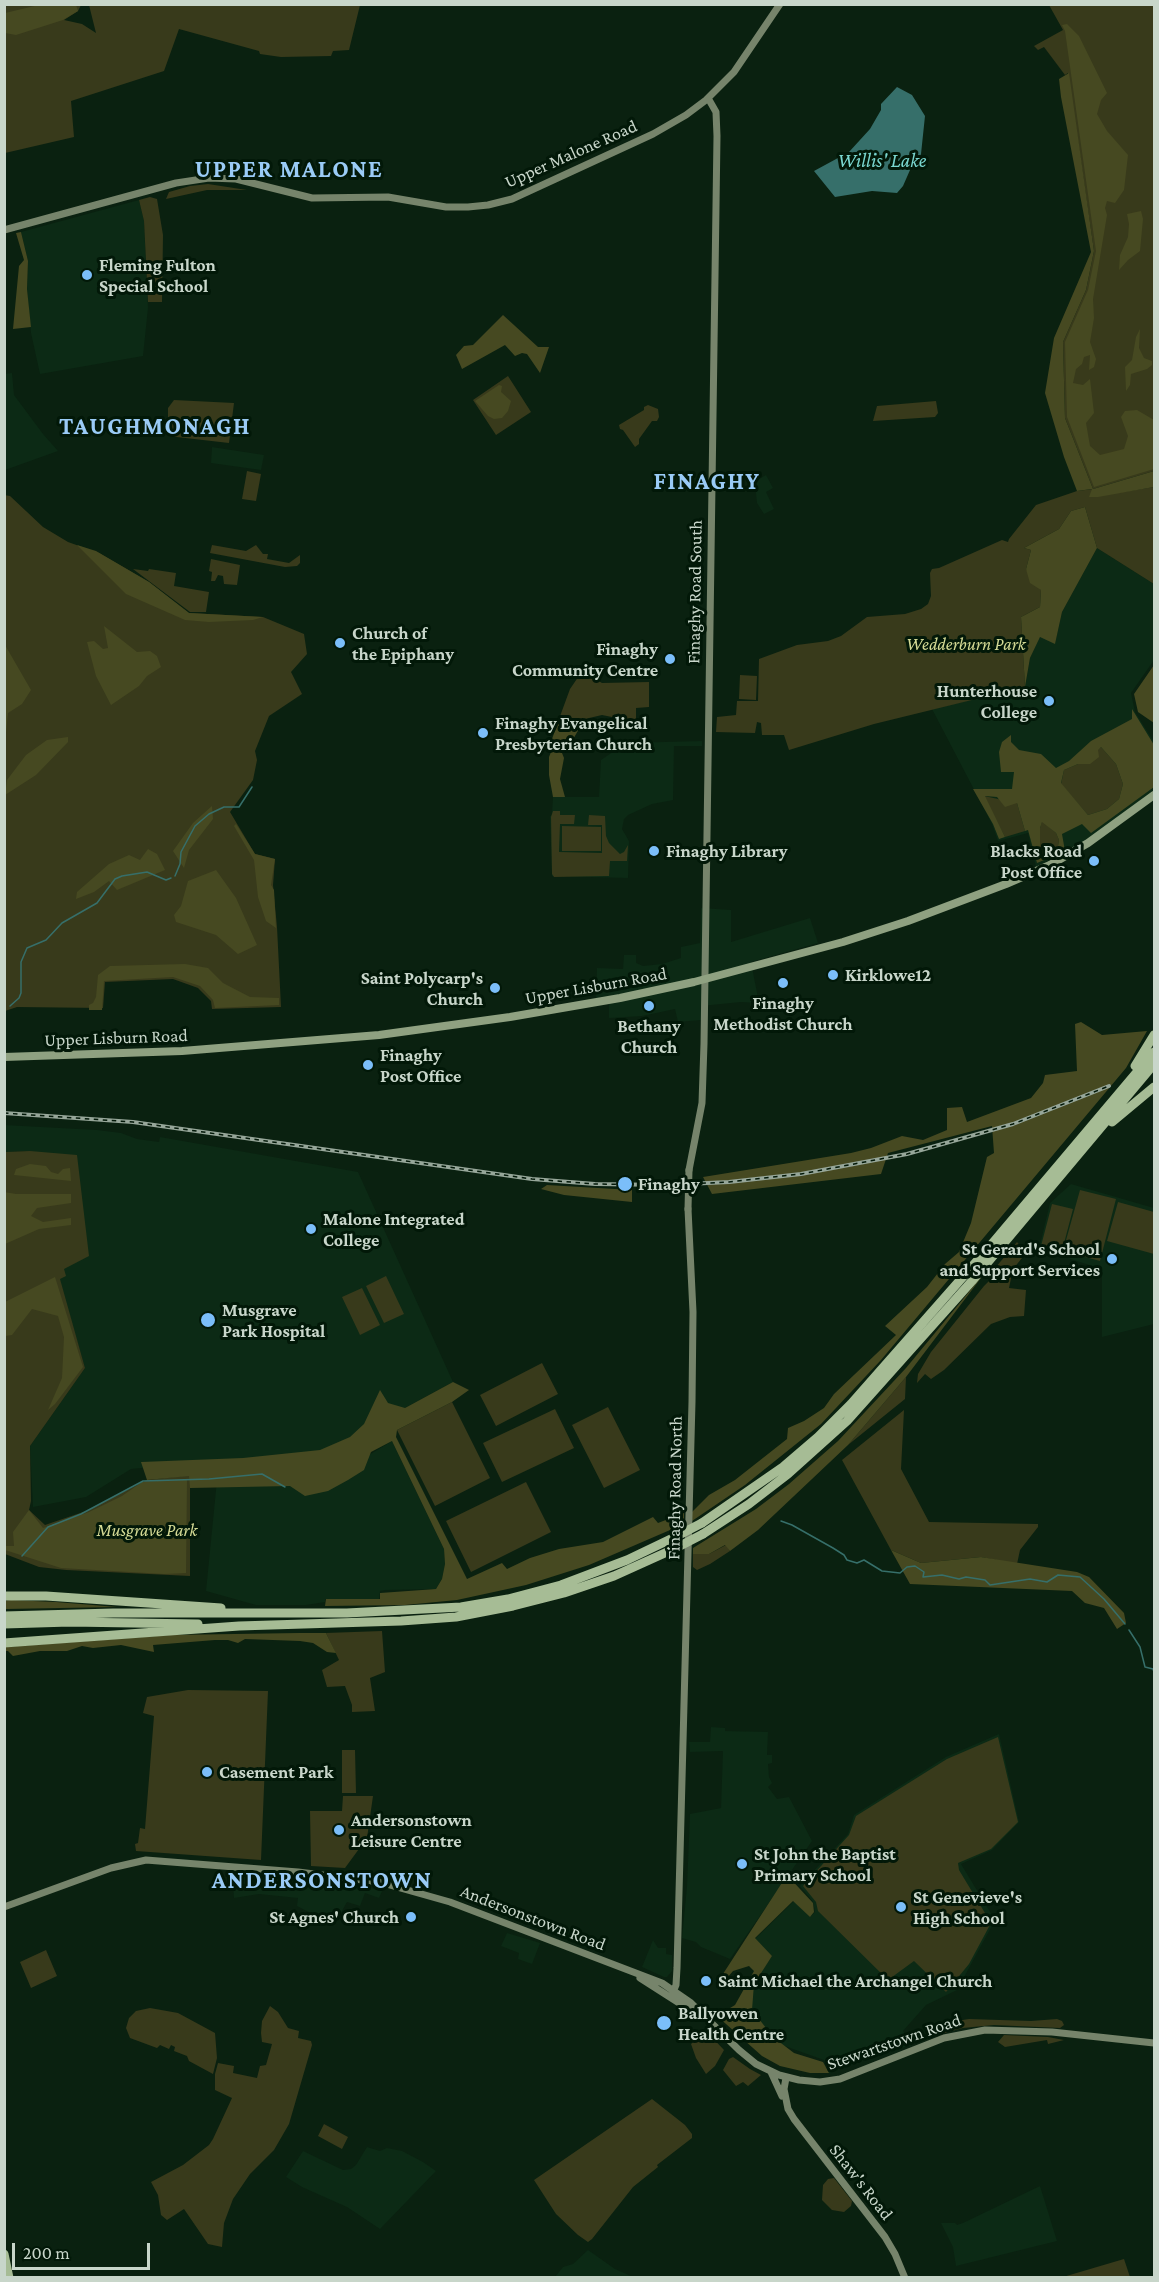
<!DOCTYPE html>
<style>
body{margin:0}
#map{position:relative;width:1159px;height:2282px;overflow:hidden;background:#0a2110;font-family:"Crimson Pro",serif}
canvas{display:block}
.frame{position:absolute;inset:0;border:6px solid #c8d6ca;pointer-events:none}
.scale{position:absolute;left:12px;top:2243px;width:138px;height:27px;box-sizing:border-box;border:3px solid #c8d6ca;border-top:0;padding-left:8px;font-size:18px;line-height:21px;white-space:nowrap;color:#c8d6ca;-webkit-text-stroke:4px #021808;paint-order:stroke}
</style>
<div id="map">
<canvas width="1159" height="2282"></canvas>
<div class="frame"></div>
<div class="scale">200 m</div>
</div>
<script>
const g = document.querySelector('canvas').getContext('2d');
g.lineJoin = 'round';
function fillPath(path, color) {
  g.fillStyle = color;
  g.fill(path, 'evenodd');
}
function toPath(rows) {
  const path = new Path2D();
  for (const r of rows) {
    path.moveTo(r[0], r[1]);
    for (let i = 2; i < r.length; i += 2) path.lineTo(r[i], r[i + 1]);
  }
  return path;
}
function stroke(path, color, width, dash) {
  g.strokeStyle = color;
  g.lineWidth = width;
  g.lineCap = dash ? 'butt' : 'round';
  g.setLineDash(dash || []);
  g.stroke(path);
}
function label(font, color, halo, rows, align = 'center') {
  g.font = font + ' "Crimson Pro",serif';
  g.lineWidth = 6;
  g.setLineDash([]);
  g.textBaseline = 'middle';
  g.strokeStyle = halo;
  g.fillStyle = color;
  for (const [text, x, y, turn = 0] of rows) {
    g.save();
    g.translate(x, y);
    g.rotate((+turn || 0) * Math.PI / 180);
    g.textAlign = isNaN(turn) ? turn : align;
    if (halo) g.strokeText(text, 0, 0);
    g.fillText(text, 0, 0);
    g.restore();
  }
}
fillPath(toPath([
 [139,200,144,221,148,308,143,356,40,374,31,333,27,289,28,261,21,232],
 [12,373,14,395,43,434,58,451,5,470,5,374],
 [212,447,264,455,261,470,211,463],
 [766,475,773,488,766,492,774,509,764,514,757,503,755,484,756,481],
 [1097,548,1154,584,1154,660,1131,693,1135,712,1154,742,1154,790,1103,829,1063,854,1036,867,1028,833,998,841,992,824,932,709,1025,687,1030,658,1040,636,1055,643,1062,612],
 [702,741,702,746,674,746,673,800,652,804,628,815,624,819,622,829,629,841,628,878,552,876,550,817,552,814,553,797,599,797,601,760,626,743],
 [701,908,731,910,731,942,810,918,818,943,751,962,759,1003,741,1002,701,1006,701,1020,678,1022,675,1009,642,1016,609,1018,609,996,596,998,597,968,623,969,624,955,636,955,636,963,643,966,662,964,681,958,681,947,700,943],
 [4,1125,97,1130,121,1133,137,1139,159,1142,160,1137,358,1172,453,1382,405,1408,347,1457,183,1464,131,1469,86,1497,33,1507,30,1446,85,1368,62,1290,30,1151,5,1152],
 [1071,1184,1154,1208,1154,1324,1102,1337,1102,1269,1039,1249,1050,1203],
 [392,1441,444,1549,445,1564,442,1579,436,1589,385,1590,380,1591,379,1599,325,1599,325,1602,306,1605,256,1605,206,1591,217,1480,364,1458],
 [711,1727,725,1728,725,1731,768,1732,767,1755,772,1755,772,1763,768,1764,769,1777,772,1783,768,1787,777,1799,789,1797,812,1841,730,1959,701,1947,696,1942,682,1938,687,1887,690,1814,721,1808,723,1751,690,1752,689,1742,710,1742],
 [999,1734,1019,1822,992,1850,961,1864,995,1920,957,1990,926,2005,903,2031,912,2045,882,2053,876,2048,851,2065,829,2073,824,2060,779,2044,758,2024,749,2008,754,1981,772,1956,755,1939,794,1901,810,1917,815,1912,813,1902,800,1886,848,1834,854,1815,946,1757],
 [232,1869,254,1882,291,1883,330,1887,331,1884,366,1890,367,1887,382,1891,379,1898,365,1893,360,1906,347,1902,334,1925,297,1906,298,1898,259,1894,234,1898],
 [507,1933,540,1943,532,1964,518,1959,519,1953,501,1946],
 [653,1940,658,1948,666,1948,666,1954,672,1955,672,1971,667,1977,664,1977,642,1967],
 [367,2147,380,2151,387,2148,402,2151,423,2162,436,2171,380,2229,347,2207,302,2187,286,2177,303,2151,343,2170,351,2169,356,2165],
 [1040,2186,1057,2241,956,2266,953,2247,941,2223,955,2223,957,2225,963,2223],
 [588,2250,615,2269,633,2277,555,2277,563,2267,573,2264]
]), '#0c2a15');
fillPath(toPath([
 [4,5,81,5,78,11,64,20,82,24,96,33,89,5,360,5,349,50,333,51,331,56,281,57,260,54,259,51,179,29,164,71,71,101,74,137,5,153],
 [1049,5,1154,5,1154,471,1093,489,1090,497,1154,487,1154,584,1097,548,1085,507,1071,511,1059,529,1024,548,1031,550,1026,569,1041,590,1040,607,1021,617,1025,687,874,724,789,750,784,735,762,735,761,723,757,722,755,733,716,732,717,717,736,715,737,701,758,701,759,659,797,645,828,641,841,636,867,617,905,614,921,609,928,604,931,596,930,573,932,569,939,568,1002,540,1008,542,1009,539,1036,505,1077,491,1093,489,1065,418,1063,342,1086,290,1094,251,1068,73,1065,75,1044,47,1038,50,1034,46,1063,30],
 [208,184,247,190,207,190,166,199,169,192,190,186],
 [150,197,157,199,163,235,162,302,148,302,144,221,139,200],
 [508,376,531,412,496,435,473,400],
 [174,400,234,403,229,443,168,436,168,408],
 [936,401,938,413,935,417,873,421,877,406],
 [648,405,658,409,659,417,657,421,652,421,639,439,639,444,635,447,623,430,620,429,619,425,644,410,644,407],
 [247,471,261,474,256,501,242,499],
 [4,495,10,496,43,527,68,542,99,553,149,582,189,613,263,617,304,634,307,654,291,672,302,694,269,716,255,751,257,760,253,780,230,812,255,854,275,859,273,885,277,927,281,1007,212,1009,211,1001,198,988,173,979,105,982,103,1008,17,1007,5,1011],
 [212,545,246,551,256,545,263,554,268,554,267,559,289,563,300,555,300,563,297,566,285,567,210,553],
 [211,559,240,565,237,585,224,584,223,576,218,575,215,581,211,581,212,572,209,571],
 [133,569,148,571,149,569,176,573,174,586,209,592,206,612,190,612],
 [585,667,597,680,602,683,649,682,649,707,636,708,636,723,622,722,612,717,602,715,572,722,559,719,570,689],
 [740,675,757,676,756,700,739,699],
 [1101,747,1116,764,1123,784,1119,799,1107,809,1088,815,1061,784,1064,770,1078,764],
 [984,796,1017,803,1025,831,1005,837],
 [553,811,560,811,560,815,575,815,574,824,560,824,559,852,602,853,602,825,588,825,589,815,605,816,606,836,609,843,620,854,624,852,628,845,627,861,610,861,609,876,554,877,552,874,551,817],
 [1042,821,1056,833,1059,840,1058,846,1045,852,1040,849,1040,828],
 [562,826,601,827,601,851,562,851],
 [30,1151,77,1155,89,1256,64,1269,66,1276,60,1279,85,1368,30,1446,31,1501,29,1510,45,1525,86,1511,147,1480,190,1475,190,1576,66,1570,39,1567,5,1554,5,1152],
 [1080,1190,1116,1199,1100,1261,1063,1251],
 [1118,1202,1154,1212,1154,1254,1107,1241],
 [1052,1204,1073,1209,1062,1251,1041,1246],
 [1017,1242,1022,1248,1023,1254,1022,1258,1013,1269,1009,1288,1026,1290,1024,1316,1010,1317,991,1324,944,1370,931,1379,925,1374,917,1383,918,1374,931,1352,984,1286,993,1277,990,1274],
 [386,1276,404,1314,384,1323,366,1286],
 [362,1288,380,1325,360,1335,342,1297],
 [542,1363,558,1394,496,1426,480,1395],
 [906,1377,905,1399,848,1445],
 [452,1402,490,1478,435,1506,397,1430],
 [608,1407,640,1470,604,1488,572,1425],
 [555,1409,574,1448,502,1482,483,1443],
 [904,1410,901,1469,929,1522,1038,1524,1038,1527,1020,1550,1017,1564,981,1557,921,1563,891,1550,842,1460],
 [526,1482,551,1532,471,1572,446,1521],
 [726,1545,730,1551,710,1564,697,1570,693,1567,693,1554,709,1554],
 [382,1631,385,1672,370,1678,375,1711,352,1712,352,1705,345,1686,327,1687,322,1670,339,1660,326,1633],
 [188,1690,268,1691,261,1860,136,1851,135,1844,138,1843,140,1828,145,1829,154,1716,143,1713,147,1697],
 [998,1737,1018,1822,991,1849,958,1863,959,1870,991,1923,969,1964,946,1992,914,1961,888,1980,818,1911,816,1902,803,1886,849,1835,856,1816,947,1759],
 [342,1750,355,1750,356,1793,342,1793],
 [343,1796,373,1796,367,1838,345,1868,311,1866,310,1811,342,1811],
 [46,1950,57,1976,31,1988,20,1962],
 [270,2006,278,2012,288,2028,299,2031,298,2038,311,2041,312,2045,289,2124,274,2150,250,2174,233,2199,224,2223,222,2247,208,2244,184,2209,167,2220,161,2215,158,2195,151,2182,183,2165,209,2145,213,2139,232,2098,215,2090,215,2074,218,2063,234,2066,233,2073,257,2078,260,2066,266,2065,272,2044,262,2042,261,2033,262,2021],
 [150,2008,178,2013,215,2033,217,2058,213,2074,189,2061,187,2056,174,2051,175,2047,171,2045,169,2049,160,2045,157,2048,130,2038,126,2028,129,2018,136,2011],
 [969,2019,1031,2021,1057,2019,1062,2021,1064,2025,1060,2028,994,2025,963,2028,937,2035,934,2033,933,2030,937,2024],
 [706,2031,724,2050,715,2066,706,2074,696,2058,691,2044],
 [1004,2035,1048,2037,1064,2040,1048,2044,1047,2040,1005,2047,998,2042],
 [733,2057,750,2069,761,2075,748,2086,743,2082,736,2086,723,2070,729,2059],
 [652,2099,685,2125,692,2134,692,2138,657,2165,658,2167,633,2187,592,2239,588,2242,578,2235,556,2214,534,2180],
 [324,2124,348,2137,342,2149,318,2136],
 [834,2178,852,2201,851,2206,844,2212,832,2210,822,2200,823,2185,828,2179],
 [1124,2259,1130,2277,1063,2277]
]), '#383a1b');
fillPath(toPath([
 [43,4,76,5,78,11,63,20,16,35,5,33,5,13],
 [1067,24,1079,36,1107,93,1101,100,1097,114,1107,131,1128,155,1124,190,1115,203,1107,201,1105,208,1107,215,1093,299,1094,318,1090,342,1096,359,1094,367,1089,370,1090,355,1084,357,1082,364,1076,369,1073,383,1083,385,1090,379,1094,413,1086,423,1090,446,1100,455,1124,449,1128,436,1121,417,1125,411,1137,410,1154,420,1154,469,1094,487,1067,417,1065,342,1088,290,1096,251,1065,31,1062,25],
 [1069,73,1094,251,1086,290,1063,342,1065,418,1093,489,1154,471,1154,487,1098,497,1089,497,1092,489,1077,491,1064,457,1045,393,1054,338,1091,252,1061,97,1059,79],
 [1141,211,1143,219,1140,251,1128,260,1119,270,1120,255,1128,237,1129,224,1127,214],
 [21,232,28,261,27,289,31,327,13,329,19,266,24,260,16,233],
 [503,315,538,347,549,347,540,373,527,354,522,353,515,356,505,345,462,369,456,355,464,346,473,345],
 [1140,329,1139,348,1144,358,1152,361,1152,365,1147,369,1131,374,1130,385,1126,391,1125,367,1132,360,1136,337],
 [499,385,502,386,501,392,511,401,508,411,502,418,494,419,488,416,475,401],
 [1085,507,1097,548,1062,612,1055,644,1040,637,1030,658,1025,687,1021,617,1040,607,1041,590,1030,583,1026,569,1031,550,1024,548,1059,529,1071,511],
 [77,545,96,551,149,582,189,613,263,617,253,620,209,622,185,620,126,594],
 [104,626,137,652,150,651,157,656,161,667,147,676,139,686,111,705,96,676,87,642,94,641,103,649,108,648],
 [5,645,31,690,22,704,8,713,5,743],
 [1154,665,1154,723,1138,712,1134,694],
 [1132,709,1154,745,1154,787,1091,833,1082,824,1062,834,1065,851,1037,863,1028,830,1025,831,1017,803,1005,807,997,797,985,796,1005,837,999,839,993,824,973,789,1012,789,1014,772,1001,772,999,752,1002,742,1011,735,1011,742,1019,750,1041,754,1056,768,1069,761,1091,741,1132,719],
 [1101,747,1116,764,1123,784,1119,799,1107,809,1088,815,1061,783,1064,770,1078,764,1090,764,1099,757,1098,750],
 [1042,822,1056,833,1059,840,1058,846,1045,852,1040,849,1040,828],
 [559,719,572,722,584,720,571,743,564,746,562,753,564,758,560,779,565,797,553,797,549,775,549,757,551,752,556,751,557,746,553,744,552,739],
 [68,737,68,742,36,775,5,795,7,780,26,755,47,740],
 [212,806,213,819,189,850,184,868,173,851,193,823],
 [236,824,255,854,275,859,271,885,274,890,276,928,266,921,258,897,254,860,234,826],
 [148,849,157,854,165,870,117,890,109,881,94,892,76,899,77,892,109,864,129,855,140,860],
 [216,870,236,898,257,945,238,954,216,935,176,922,174,915,181,906,188,881],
 [185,964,208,968,223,983,250,997,279,998,279,1005,215,1008,213,1000,200,986,173,977,104,981,102,1010,89,1010,89,1005,93,1003,96,997,98,975,110,966],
 [1081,1022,1102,1035,1147,1031,1126,1068,881,1360,821,1424,745,1485,692,1521,691,1513,709,1495,735,1480,787,1439,788,1428,804,1421,824,1408,834,1394,896,1335,885,1326,927,1287,945,1264,959,1252,971,1223,987,1157,994,1153,992,1126,888,1153,881,1174,712,1194,703,1177,851,1153,871,1148,902,1136,923,1140,947,1130,947,1108,962,1107,967,1122,1031,1098,1043,1083,1045,1075,1077,1071,1075,1024],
 [30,1164,46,1166,51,1172,58,1174,63,1169,70,1168,71,1181,14,1175,16,1169],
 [547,1185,632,1190,632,1202,564,1195,541,1189],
 [4,1192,16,1194,71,1194,71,1203,37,1208,31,1216,43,1222,71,1218,71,1225,39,1229,5,1244],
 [987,1270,906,1377,848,1445,758,1530,730,1551,725,1545,709,1554,693,1554,693,1548,756,1509,789,1484,838,1441,906,1368],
 [55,1277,83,1367,55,1404,48,1410,62,1378,64,1337,58,1316,32,1309,12,1335,5,1336,5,1302],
 [453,1382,469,1390,452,1402,397,1430,396,1437,467,1579,502,1563,507,1569,530,1558,559,1549,603,1542,653,1517,658,1523,684,1513,684,1524,589,1565,526,1585,457,1600,405,1605,325,1606,326,1599,380,1599,380,1593,436,1589,442,1579,445,1564,444,1549,392,1441,371,1452,364,1470,348,1480,328,1491,305,1496,290,1486,190,1488,189,1476,147,1480,141,1462,243,1458,320,1450,350,1437,364,1424,380,1390,388,1403,405,1408],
 [187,1479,186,1573,164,1574,61,1568,5,1550,5,1546,14,1546,13,1532,29,1510,43,1528,89,1512,122,1496,142,1482],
 [891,1550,921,1563,981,1557,1077,1572,1089,1577,1124,1613,1126,1623,1117,1629,1104,1608,1085,1603,1072,1591,910,1584],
 [11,1600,56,1602,117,1607,5,1609,4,1601],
 [299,1633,326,1633,336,1653,327,1652,313,1643,300,1641,245,1639,238,1643,228,1640,215,1640,153,1645,154,1652,121,1645,93,1648,82,1646,67,1651,40,1651,13,1656,8,1651,5,1651,4,1647,170,1635],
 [787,1875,813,1903,814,1912,810,1917,793,1901,755,1938,772,1956,754,1984,752,2010,773,2037,794,2053,823,2062,829,2073,810,2073,780,2066,762,2056,717,2016,735,2005,754,1971,749,1966,733,1971,727,1978,721,1977]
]), '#464921');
fillPath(toPath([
 [897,87,912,95,925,116,921,154,916,167,910,170,903,186,897,193,872,191,835,197,814,171,849,152,870,129,881,110,881,104]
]), '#366f6a');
stroke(toPath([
 [175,876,180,864,181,852,195,826,209,814,224,807,239,807,252,787],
 [10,1006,19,998,21,993,21,962,27,948,46,940,62,923,97,903,115,879,122,876,147,872,166,880,171,878],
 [781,1521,792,1525,833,1548,844,1555,847,1560,857,1563,864,1560,882,1571,900,1573,907,1567,915,1566,924,1572,923,1577,942,1575,959,1579,966,1577,985,1580,990,1585,1030,1579,1047,1582,1058,1575,1080,1577,1104,1599,1125,1624],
 [22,1556,48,1527,81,1514,143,1481,209,1479,262,1474,285,1487],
 [1129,1630,1140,1647,1145,1667,1153,1669,1154,1672]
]), '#366f6a', 1.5);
stroke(toPath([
 [4,230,176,183,209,178,236,179,312,198,388,197,446,207,468,207,488,205,512,199,653,134,686,115,706,100,734,72,780,4],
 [689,1170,702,1103,704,1044,717,136,716,112,708,98],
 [4,1907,111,1868,146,1860,298,1872,379,1882,450,1902,662,1983,691,2003,739,2050,756,2064,779,2075,799,2080,820,2082,840,2079,944,2038,985,2030,1052,2032,1154,2043],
 [640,1978,701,2017],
 [671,1997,676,1985,677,1968,692,1402,693,1312,688,1209],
 [771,2072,782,2096],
 [786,2078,784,2089,788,2109,794,2119,885,2237,895,2254,905,2278]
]), '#76846b', 7);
stroke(toPath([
 [4,1057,182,1051,379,1035,510,1017,620,998,694,982,843,942,908,921,1006,884,1050,865,1088,843,1154,795]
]), '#8fa181', 8);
stroke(toPath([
 [1135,1066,1154,1035],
 [1112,1122,1154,1087],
 [702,1523,783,1467,818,1437,851,1404,991,1245,1154,1052],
 [703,1534,749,1504,788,1474,847,1421,972,1281,1154,1064],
 [4,1596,46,1596,221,1608],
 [4,1616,113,1613,347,1613,461,1607,508,1599,561,1585,627,1560,675,1537],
 [4,1624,70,1622,198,1624],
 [4,1643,239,1626,401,1621,456,1617,513,1606,564,1593,614,1576,676,1548],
 [4,2254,9,2278]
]), '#a6bc95', 9);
const rail = toPath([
 [4,1113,133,1122,532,1179,595,1184,666,1185,729,1182,801,1174,907,1154,1013,1124,1109,1086]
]);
stroke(rail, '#96a699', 4);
stroke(rail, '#021808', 1.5, [4.5]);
stroke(toPath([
 [688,1209,689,1170]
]), '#76846b', 7);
stroke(toPath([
 [675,1537,702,1523],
 [676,1548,703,1534]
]), '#a6bc95', 9);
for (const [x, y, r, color] of [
 [87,275,6,"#7bbef9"],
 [340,643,6,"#7bbef9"],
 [670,659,6,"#7bbef9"],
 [1049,701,6,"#7bbef9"],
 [483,733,6,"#7bbef9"],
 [654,851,6,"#7bbef9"],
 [1094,861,6,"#7bbef9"],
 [833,975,6,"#7bbef9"],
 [783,983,6,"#7bbef9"],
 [495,988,6,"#7bbef9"],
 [649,1006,6,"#7bbef9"],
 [368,1065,6,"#7bbef9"],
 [625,1184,8,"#7bbef9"],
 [311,1229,6,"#7bbef9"],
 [1112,1259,6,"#7bbef9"],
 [208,1320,8,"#7bbef9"],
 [207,1772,6,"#7bbef9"],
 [339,1830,6,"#7bbef9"],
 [742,1864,6,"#7bbef9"],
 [901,1907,6,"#7bbef9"],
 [411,1917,6,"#7bbef9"],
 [706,1981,6,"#7bbef9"],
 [664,2023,8,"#7bbef9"]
]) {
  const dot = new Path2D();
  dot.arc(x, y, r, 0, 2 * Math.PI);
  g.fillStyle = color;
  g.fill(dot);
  stroke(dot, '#021808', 2);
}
label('18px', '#c8d6ca', '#021808', [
 ["Upper Malone Road",571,154,-24],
 ["Finaghy Road South",695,592,-89],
 ["Upper Lisburn Road",596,986,-10],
 ["Upper Lisburn Road",116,1038,-2],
 ["Finaghy Road North",675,1488,-89],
 ["Andersonstown Road",533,1918,21],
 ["Stewartstown Road",894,2042,-19],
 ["Shaw's Road",861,2182,52]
]);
label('bold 18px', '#c8d6ca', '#021808', [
 ["Fleming Fulton",99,265],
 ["Special School",99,286],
 ["Church of",352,633],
 ["the Epiphany",352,654],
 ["Finaghy",658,649,"right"],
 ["Community Centre",658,670,"right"],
 ["Hunterhouse",1037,691,"right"],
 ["College",1037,712,"right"],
 ["Finaghy Evangelical",495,723],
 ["Presbyterian Church",495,744],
 ["Finaghy Library",666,851],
 ["Blacks Road",1082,851,"right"],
 ["Post Office",1082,872,"right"],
 ["Kirklowe12",845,975],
 ["Saint Polycarp's",483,978,"right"],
 ["Church",483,999,"right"],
 ["Finaghy",783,1003,"center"],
 ["Methodist Church",783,1024,"center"],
 ["Bethany",649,1026,"center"],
 ["Church",649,1047,"center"],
 ["Finaghy",380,1055],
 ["Post Office",380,1076],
 ["Finaghy",638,1184],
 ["Malone Integrated",323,1219],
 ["College",323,1240],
 ["St Gerard's School",1100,1249,"right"],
 ["and Support Services",1100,1270,"right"],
 ["Musgrave",222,1310],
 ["Park Hospital",222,1331],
 ["Casement Park",219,1772],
 ["Andersonstown",351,1820],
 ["Leisure Centre",351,1841],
 ["St John the Baptist",754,1854],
 ["Primary School",754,1875],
 ["St Genevieve's",913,1897],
 ["High School",913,1918],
 ["St Agnes' Church",399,1917,"right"],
 ["Saint Michael the Archangel Church",718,1981],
 ["Ballyowen",678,2013],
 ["Health Centre",678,2034]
], 'left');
label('italic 18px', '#d4da95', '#021808', [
 ["Wedderburn Park",966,644],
 ["Musgrave Park",147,1530]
]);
label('italic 20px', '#79d6cf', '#021808', [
 ["Willis' Lake",882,161]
]);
g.letterSpacing = '1.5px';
label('bold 24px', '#9acbf6', '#021808', [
 ["UPPER MALONE",289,170],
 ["TAUGHMONAGH",155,427],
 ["FINAGHY",707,482],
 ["ANDERSONSTOWN",322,1881]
]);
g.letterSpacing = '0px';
</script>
